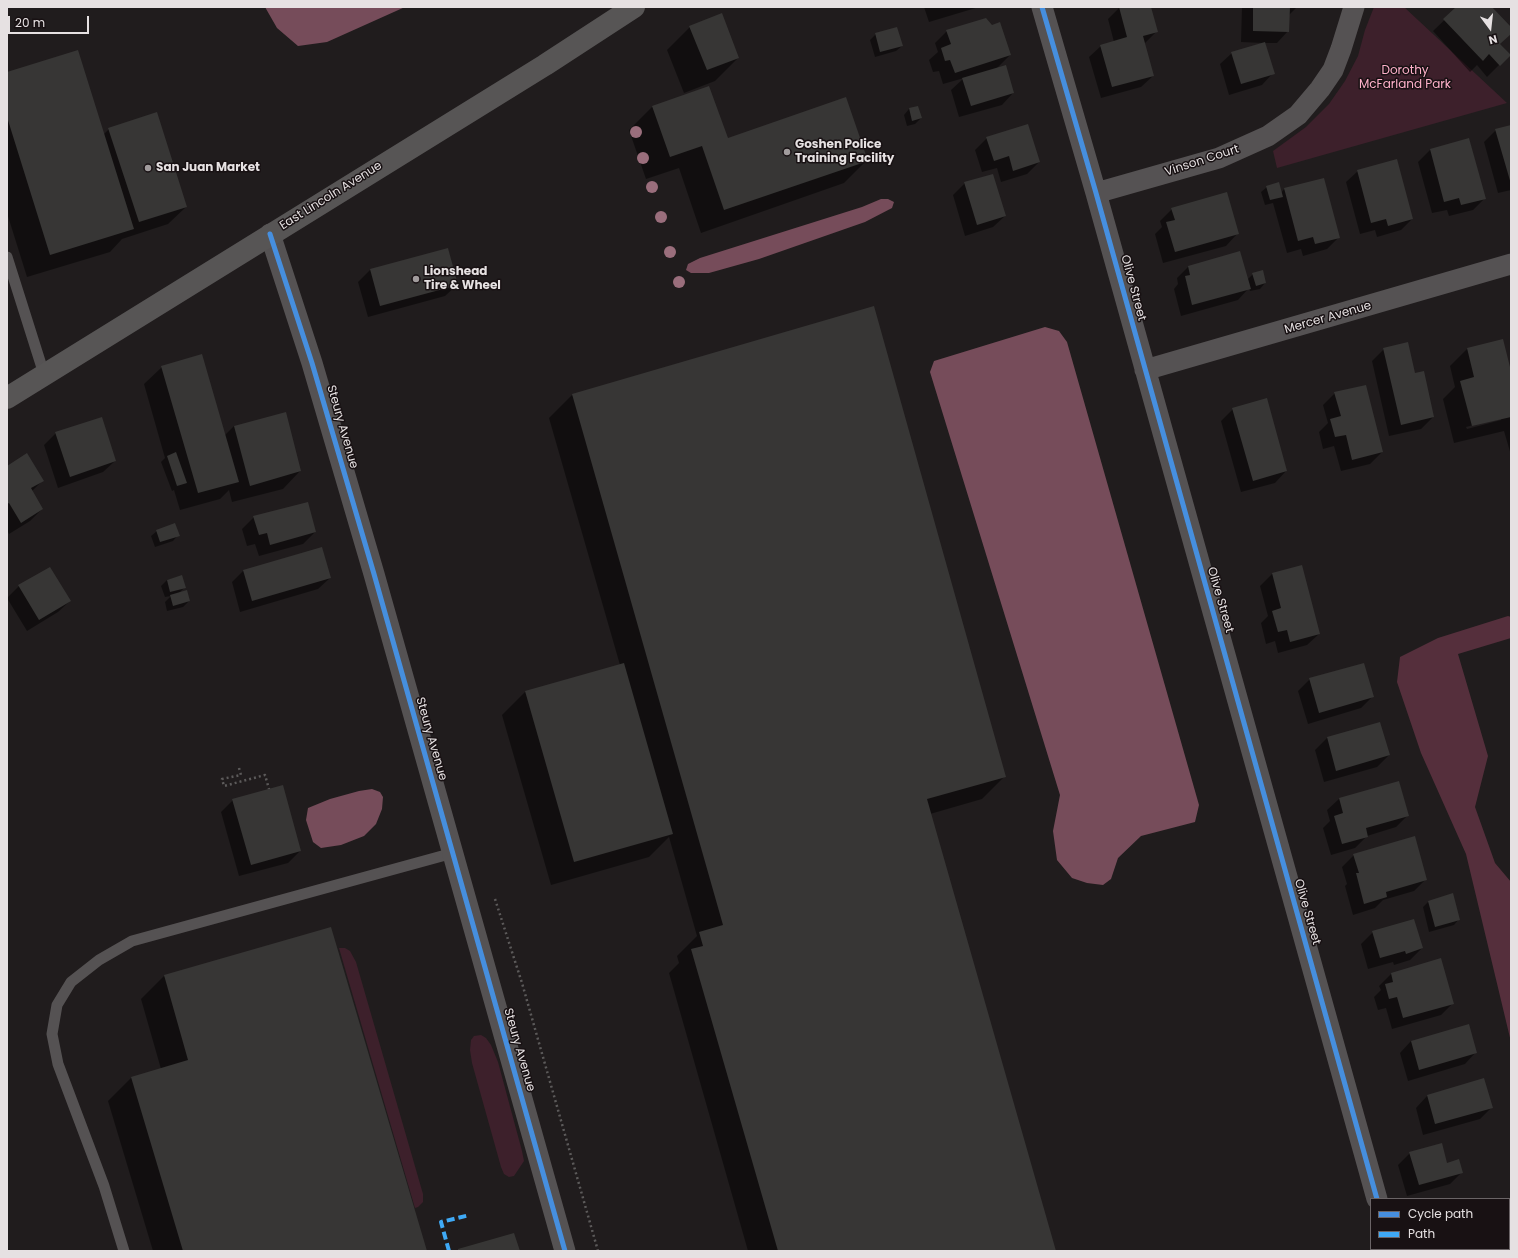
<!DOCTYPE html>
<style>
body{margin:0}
#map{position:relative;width:1518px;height:1258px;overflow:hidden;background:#201c1d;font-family:Poppins,sans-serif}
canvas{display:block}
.frame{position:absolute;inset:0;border:8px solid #e6e1e2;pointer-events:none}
.legend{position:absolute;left:1370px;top:1198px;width:140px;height:52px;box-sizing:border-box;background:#181113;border:1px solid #6a6466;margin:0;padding:5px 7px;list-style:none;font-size:12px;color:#e6e1e2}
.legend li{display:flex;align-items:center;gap:8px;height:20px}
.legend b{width:20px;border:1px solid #6a6466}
.north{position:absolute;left:1470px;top:8px;width:40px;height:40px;-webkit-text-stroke:3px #181113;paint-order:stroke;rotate:165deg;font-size:11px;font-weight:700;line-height:16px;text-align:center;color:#e6e1e2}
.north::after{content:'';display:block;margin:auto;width:14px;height:18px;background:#e6e1e2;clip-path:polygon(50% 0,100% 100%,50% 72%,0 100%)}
.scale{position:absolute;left:8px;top:16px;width:81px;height:18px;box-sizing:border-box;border:2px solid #e6e1e2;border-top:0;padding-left:5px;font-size:12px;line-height:14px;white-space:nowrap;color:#e6e1e2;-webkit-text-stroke:3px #181113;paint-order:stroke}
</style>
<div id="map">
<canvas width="1518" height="1258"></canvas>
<div class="frame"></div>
<ul class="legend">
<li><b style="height:5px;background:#468fdf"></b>Cycle path</li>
<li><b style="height:5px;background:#3fa9f5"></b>Path</li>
</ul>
<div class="north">N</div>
<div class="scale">20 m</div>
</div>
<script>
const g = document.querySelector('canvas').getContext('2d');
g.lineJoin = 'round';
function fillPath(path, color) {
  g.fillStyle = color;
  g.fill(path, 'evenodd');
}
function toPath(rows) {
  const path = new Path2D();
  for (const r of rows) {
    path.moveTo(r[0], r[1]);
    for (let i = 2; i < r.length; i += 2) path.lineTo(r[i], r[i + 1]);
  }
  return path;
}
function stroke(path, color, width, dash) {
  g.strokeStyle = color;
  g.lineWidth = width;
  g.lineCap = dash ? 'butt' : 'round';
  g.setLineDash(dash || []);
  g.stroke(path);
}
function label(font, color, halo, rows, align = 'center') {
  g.font = font + ' Poppins,sans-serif';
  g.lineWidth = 3;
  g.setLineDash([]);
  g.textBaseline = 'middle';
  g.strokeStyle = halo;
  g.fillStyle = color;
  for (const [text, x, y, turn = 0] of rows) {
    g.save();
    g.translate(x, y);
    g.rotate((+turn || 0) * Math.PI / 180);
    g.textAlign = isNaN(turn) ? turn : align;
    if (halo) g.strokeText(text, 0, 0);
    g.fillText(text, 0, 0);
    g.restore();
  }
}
fillPath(toPath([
 [1374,7,1404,7,1507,103,1277,168,1273,151,1306,127,1329,104,1345,81,1358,56,1365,30],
 [339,948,345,948,350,951,356,962,423,1194,423,1202,418,1207,415,1208],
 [481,1035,486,1038,491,1045,498,1062,522,1151,524,1161,514,1176,509,1177,504,1174,501,1167,472,1063,470,1050,471,1040,474,1036]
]), '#3d202b');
fillPath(toPath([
 [1508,616,1511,617,1511,638,1458,654,1488,756,1475,807,1495,863,1511,882,1511,1042,1466,854,1421,753,1397,682,1400,657,1438,638]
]), '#552f3c');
fillPath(toPath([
 [265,7,405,7,327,42,298,46,277,28],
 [881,199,888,199,894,202,892,208,865,222,759,259,709,273,691,273,686,270,688,264,700,258,862,207],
 [1045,327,1059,331,1067,342,1199,805,1195,822,1141,836,1118,858,1111,879,1103,885,1087,883,1072,878,1057,860,1053,831,1060,795,930,372,934,361],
 [372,789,380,792,383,797,382,809,376,824,364,836,341,845,321,848,313,842,306,820,308,808,330,799,359,791]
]), '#764c5a');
fillPath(toPath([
 [924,7,979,7,929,22],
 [1120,7,1149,7,1156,32,1144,44,1153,76,1141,87,1101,98,1089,57,1101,46,1114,42,1108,19],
 [1242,7,1297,7,1289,15,1288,31,1277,43,1265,43,1273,73,1262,85,1229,95,1220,64,1232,53,1263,43,1241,42],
 [1458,7,1490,7,1511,29,1511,32,1499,45,1509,55,1487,77,1477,65,1470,72,1433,31],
 [690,27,738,58,715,81,684,93,667,50],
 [947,31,1010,55,996,69,1013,93,1002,105,959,117,951,90,964,78,943,84,939,71,933,72,929,60,938,52,935,43],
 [876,34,902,46,896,51,875,57,870,40],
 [7,73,103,135,109,129,186,207,168,224,122,239,110,252,27,277,7,213],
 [652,107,727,139,867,160,844,183,701,233,679,168,646,179,629,130],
 [918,107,921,118,915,124,907,126,904,115,909,109],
 [1511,126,1511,190,1498,193,1484,142,1496,130],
 [987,138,1039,162,1027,174,1001,182,997,168,982,172,975,150],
 [1469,139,1485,198,1473,210,1449,216,1447,210,1432,213,1418,162,1430,150],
 [1358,171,1412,219,1401,230,1377,237,1375,230,1360,234,1346,182],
 [965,183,1005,216,993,227,965,236,953,195],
 [1267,187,1281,193,1284,189,1339,237,1327,249,1303,256,1301,249,1287,253,1273,203,1265,205,1261,192],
 [1172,209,1237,234,1226,246,1163,263,1155,234,1162,227,1160,221],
 [448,249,457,285,445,296,368,317,358,282,370,270],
 [1188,267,1247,280,1253,274,1265,283,1260,289,1250,291,1249,288,1238,300,1181,316,1174,289,1178,284,1177,278],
 [1384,349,1415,374,1433,417,1421,429,1389,436,1372,361],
 [1467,349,1511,375,1511,455,1504,431,1454,443,1443,399,1455,387,1450,366],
 [1501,418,1501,420,1467,429,1466,427],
 [162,367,224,436,234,426,300,471,283,489,232,502,229,490,220,499,180,510,174,490,172,491,161,462,165,458,144,384],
 [1335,393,1382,452,1370,464,1341,471,1334,446,1323,449,1319,432,1328,423,1323,405],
 [572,395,1005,776,982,799,930,814,1055,1251,748,1251,669,973,679,963,677,956,697,936,669,837,649,857,551,885,502,715,525,692,620,665,549,418],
 [1233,409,1286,471,1275,483,1241,492,1221,421],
 [56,433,115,461,103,472,58,488,44,445],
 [7,467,42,481,31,492,42,509,30,521,9,534,7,530],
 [254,517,315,532,303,544,259,556,255,544,247,546,242,529],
 [157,531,178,535,173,541,155,547,151,536],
 [1301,566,1319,634,1307,645,1278,653,1275,641,1266,644,1261,623,1268,616,1260,586,1272,574],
 [243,571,330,578,318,589,240,612,232,582],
 [181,576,184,588,179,593,189,601,183,607,167,611,165,602,171,596,165,597,161,586,167,580],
 [19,586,70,601,58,612,27,631,7,598],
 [1310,679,1373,696,1361,708,1308,724,1298,691],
 [1379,723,1389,755,1377,767,1324,782,1315,750,1327,738],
 [1399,782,1408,815,1396,827,1367,836,1355,848,1331,855,1323,828,1330,821,1327,810,1339,799],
 [233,800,300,851,288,863,239,876,221,812],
 [1354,855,1426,879,1414,891,1383,900,1375,908,1353,915,1345,886,1347,884,1342,867],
 [1428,902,1459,919,1454,925,1429,932,1423,907],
 [1373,932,1422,948,1410,960,1394,965,1393,962,1368,969,1361,944],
 [1391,974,1452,1004,1441,1015,1392,1029,1386,1008,1378,1010,1374,997,1381,990,1379,986],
 [164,976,425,1251,153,1251,108,1101,131,1078,161,1069,141,999],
 [1411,1041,1476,1052,1465,1064,1408,1081,1400,1053],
 [1427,1096,1492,1107,1480,1119,1423,1135,1416,1108],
 [1410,1153,1447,1164,1461,1173,1450,1184,1407,1196,1398,1165],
 [1431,1249,1458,1249,1452,1251,1432,1251]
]), '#0007');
fillPath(toPath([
 [1119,7,1151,7,1158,32,1143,36,1154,76,1112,87,1100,45,1127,37],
 [1253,7,1290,7,1289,32,1253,31],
 [1456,7,1492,7,1511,27,1511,34,1500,44,1511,55,1500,66,1489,54,1483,61,1443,19],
 [722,13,739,58,707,70,689,26],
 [986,18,992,25,1000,22,1011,55,955,73,950,60,945,61,941,48,951,44,946,30],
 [897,27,903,46,880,52,875,33],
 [1265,42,1275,74,1241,84,1231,52],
 [78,50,134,229,50,255,7,117,7,72],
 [1006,65,1014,93,971,106,962,78],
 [709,86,728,138,846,97,868,161,724,210,702,146,670,157,652,106],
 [918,106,922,118,912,121,909,108],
 [157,112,187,207,139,222,108,128],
 [1028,124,1040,162,1013,171,1009,156,994,161,986,137],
 [1511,125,1511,184,1495,129],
 [1469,138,1486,199,1461,205,1459,198,1444,202,1430,149],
 [1397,159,1413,219,1388,226,1386,219,1371,223,1357,170],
 [993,174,1006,216,977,225,964,182],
 [1324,178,1340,238,1315,244,1313,237,1298,241,1284,188],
 [1279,182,1283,197,1270,200,1266,186],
 [1227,192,1239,234,1175,252,1166,222,1175,220,1171,208],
 [448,248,458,285,380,306,370,269],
 [1240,251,1251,289,1192,305,1185,276,1190,275,1188,266],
 [1263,270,1266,283,1256,286,1252,273],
 [874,306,1006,777,927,799,1056,1251,778,1251,691,949,703,946,699,932,723,925,572,394],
 [1503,339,1511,371,1511,417,1472,426,1460,381,1474,377,1467,348],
 [1408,342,1415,373,1424,371,1434,417,1401,425,1383,348],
 [202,354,239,482,198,493,161,366],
 [1366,385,1383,452,1352,460,1346,435,1335,437,1330,419,1341,416,1334,392],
 [1267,398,1287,471,1253,481,1232,408],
 [286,412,301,471,250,486,234,426],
 [102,417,116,461,70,477,55,432],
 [176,452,187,483,177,486,167,456],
 [27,453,44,481,31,488,43,509,21,523,9,503,7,504,7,466],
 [308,502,316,532,270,545,267,533,259,535,253,516],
 [175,523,180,536,160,542,156,530],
 [322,547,331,578,252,601,243,570],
 [1302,565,1320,634,1290,642,1287,630,1278,632,1272,611,1281,608,1272,573],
 [50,567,71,601,39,620,18,585],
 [182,575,186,588,170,592,167,580],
 [187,590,190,601,173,606,170,595],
 [624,663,673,834,574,862,525,691],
 [1364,663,1374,697,1319,713,1309,678],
 [1380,722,1390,755,1336,771,1327,737],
 [1399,781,1409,816,1366,828,1368,837,1342,844,1334,816,1343,813,1339,798],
 [283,785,301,851,251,865,232,799],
 [1415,836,1427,880,1386,892,1387,897,1364,904,1356,873,1359,873,1353,854],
 [1453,893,1460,920,1435,927,1428,901],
 [1414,919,1423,948,1406,954,1405,951,1380,958,1372,931],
 [331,927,427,1251,183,1251,131,1077,188,1060,164,975],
 [1441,958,1454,1004,1403,1018,1397,997,1389,999,1385,984,1393,982,1391,973],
 [1469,1024,1477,1053,1419,1070,1411,1041],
 [1484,1078,1493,1108,1435,1124,1427,1095],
 [1442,1143,1447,1163,1459,1159,1463,1173,1419,1185,1409,1152],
 [514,1233,520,1251,458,1251,458,1249]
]), '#373635');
stroke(toPath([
 [239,768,241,775,222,779,224,786,265,775,269,789],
 [495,899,522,983,598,1251]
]), '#5c5a5a', 2.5, [2, 3]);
stroke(toPath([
 [7,257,44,374],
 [124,1251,104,1186,58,1064,52,1034,57,1005,71,982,99,960,132,941,453,853]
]), '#555253', 11);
stroke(toPath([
 [1042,7,1096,193,1377,1199],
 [1096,193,1219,158,1268,136,1298,115,1320,89,1333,70,1341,49,1354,7],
 [270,234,312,363,374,574,565,1251],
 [1145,370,1511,264],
 [1391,1249,1391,1251]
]), '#555253', 21);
stroke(toPath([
 [7,398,545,65,634,7]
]), '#575555', 22);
stroke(toPath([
 [449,1251,441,1222,470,1215]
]), '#3fa9f5', 4, [8, 4]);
stroke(toPath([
 [1042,7,1096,193,1377,1199],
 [270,234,312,363,374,574,565,1251]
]), '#468fdf', 5);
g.fillStyle = '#9a6e7c';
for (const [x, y] of [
 [636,132],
 [643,158],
 [652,187],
 [661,217],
 [670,252],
 [679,282]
]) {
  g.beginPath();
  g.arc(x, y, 6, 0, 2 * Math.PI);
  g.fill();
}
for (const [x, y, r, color] of [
 [787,152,4,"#a19c9d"],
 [148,168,4,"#a19c9d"],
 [416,279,4,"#a19c9d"]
]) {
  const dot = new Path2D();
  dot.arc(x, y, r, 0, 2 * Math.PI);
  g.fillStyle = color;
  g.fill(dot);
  stroke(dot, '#181113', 1.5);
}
label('12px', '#feb1ca', '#181113', [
 ["Dorothy",1405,71],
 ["McFarland Park",1405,85]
]);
label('bold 12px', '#e6e1e2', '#181113', [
 ["Goshen Police",795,145],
 ["Training Facility",795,159],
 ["San Juan Market",156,168],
 ["Lionshead",424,272],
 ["Tire & Wheel",424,286]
], 'left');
label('12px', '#e6e1e2', '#181113', [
 ["Vinson Court",1202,161,-18],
 ["East Lincoln Avenue",331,196,-32],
 ["Olive Street",1133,288,75],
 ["Mercer Avenue",1328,318,-16],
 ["Steury Avenue",342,427,74],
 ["Olive Street",1220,600,74],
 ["Steury Avenue",431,739,74],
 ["Olive Street",1307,912,74],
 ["Steury Avenue",519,1050,74]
]);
</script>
